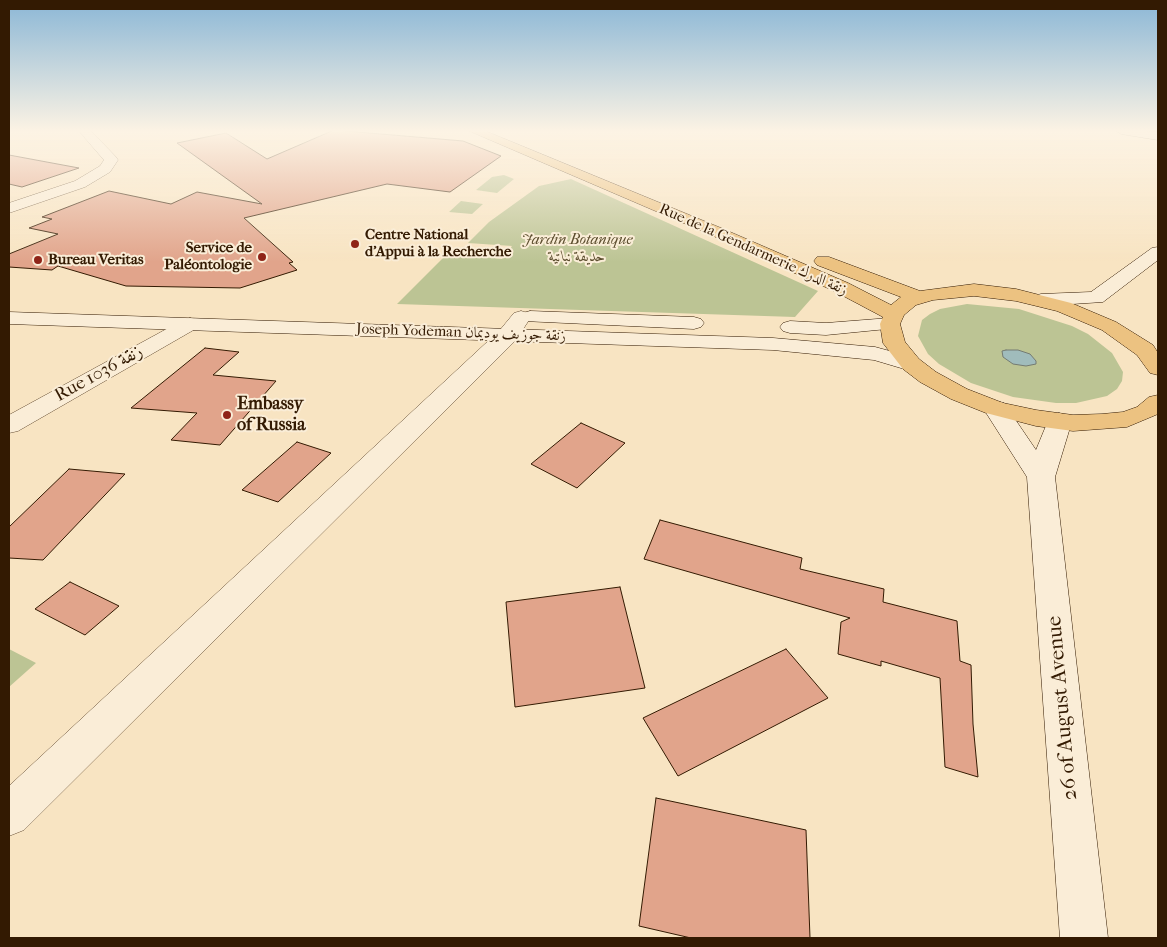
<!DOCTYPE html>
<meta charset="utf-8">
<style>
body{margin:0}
#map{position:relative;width:1167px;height:947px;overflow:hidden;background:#f8e4c2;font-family:"IM FELL French Canon",serif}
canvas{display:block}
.frame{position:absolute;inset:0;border:10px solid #331a02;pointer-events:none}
</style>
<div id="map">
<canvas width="1167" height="947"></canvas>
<div class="frame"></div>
</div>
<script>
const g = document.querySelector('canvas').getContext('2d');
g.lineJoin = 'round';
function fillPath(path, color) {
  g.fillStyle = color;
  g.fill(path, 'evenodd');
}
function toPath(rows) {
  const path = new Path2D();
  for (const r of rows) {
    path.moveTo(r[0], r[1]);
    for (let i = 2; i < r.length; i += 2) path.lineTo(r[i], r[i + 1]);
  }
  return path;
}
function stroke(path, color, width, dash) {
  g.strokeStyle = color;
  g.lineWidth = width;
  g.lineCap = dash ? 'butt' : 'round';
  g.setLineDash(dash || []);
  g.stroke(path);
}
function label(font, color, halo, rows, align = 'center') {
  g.font = font + ' "IM FELL French Canon",Amiri,serif';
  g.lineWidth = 4;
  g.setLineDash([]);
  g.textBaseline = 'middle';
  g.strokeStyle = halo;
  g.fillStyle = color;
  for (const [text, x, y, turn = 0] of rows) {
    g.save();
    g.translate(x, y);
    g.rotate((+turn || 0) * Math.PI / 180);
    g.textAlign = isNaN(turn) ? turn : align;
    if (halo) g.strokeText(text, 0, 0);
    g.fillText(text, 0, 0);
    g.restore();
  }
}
fillPath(toPath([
 [504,175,514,179,497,193,476,190,492,177],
 [571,179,818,291,795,317,397,304,448,253,502,259,512,246,468,243,489,222,539,186],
 [461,201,483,204,472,214,449,212],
 [967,304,1019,309,1072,326,1088,334,1112,353,1123,372,1122,381,1117,389,1107,396,1076,403,1056,403,1013,397,971,383,939,364,928,354,918,336,922,320,930,314,940,309],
 [9,649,36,663,9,687]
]), '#bcc494');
const water = toPath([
 [1006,350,1018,350,1030,354,1036,361,1036,364,1026,366,1013,364,1003,357,1002,351,1006,350]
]);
fillPath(water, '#a0bcbc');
stroke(water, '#747b72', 1);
const building = toPath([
 [334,130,463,141,501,156,450,192,387,184,244,218,293,262,289,263,297,270,240,288,126,286,58,266,52,270,9,267,9,254,58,234,29,228,52,219,42,217,109,191,171,204,197,192,262,204,177,143,226,133,267,159,334,130],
 [9,155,79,168,22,187,9,184,9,155],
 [205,348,239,352,213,375,276,381,220,445,171,440,197,413,131,408,205,348],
 [581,423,625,443,577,488,531,464,581,423],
 [297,442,331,453,278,502,242,490,297,442],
 [69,469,125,474,43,560,9,558,9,527,69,469],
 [660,520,802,558,800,569,884,589,883,602,957,621,960,661,971,665,973,724,978,777,945,767,940,678,881,661,881,666,838,654,841,622,850,618,644,559,660,520],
 [70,582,119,606,85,635,35,609,70,582],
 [620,587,645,688,515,707,506,602,620,587],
 [786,649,828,698,678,776,643,718,786,649],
 [656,798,806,830,810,938,691,938,639,926,656,798]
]);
fillPath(building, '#e1a48b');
stroke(building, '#331a02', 1);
const street = toPath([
 [78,130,90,130,116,157,118,160,110,172,85,187,9,213,9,203,75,181,100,166,104,160,78,130],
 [521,311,528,313,531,317,516,340,24,830,9,836,9,786,500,330,514,313,521,311],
 [190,318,197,320,200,324,197,328,18,431,9,433,9,415,183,320,190,318]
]);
const secondary = toPath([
 [1115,130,1158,132,1158,140,1121,134,1115,130],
 [1158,247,1158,260,1103,302,1041,306,1034,304,1031,300,1034,296,1041,294,1091,292,1152,248,1158,247],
 [530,311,694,317,701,319,704,323,701,327,694,329,523,321,520,317,523,313,530,311],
 [9,312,773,338,875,347,919,359,922,364,919,369,911,371,874,360,773,350,9,324,9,312],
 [890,318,897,320,900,324,897,328,826,335,790,333,783,331,780,327,783,323,790,321,826,323,890,318],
 [995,401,1004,403,1036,450,1050,416,1059,413,1068,416,1072,421,1055,477,1108,938,1060,938,1027,477,983,408,986,403,995,401]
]);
const primary = toPath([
 [467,130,483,130,721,228,848,283,891,305,901,297,817,265,814,261,817,257,829,257,920,291,974,284,1016,289,1071,303,1116,322,1153,345,1158,353,1158,375,1150,373,1137,355,1102,330,1057,311,1016,301,974,296,933,300,916,305,904,315,900,324,905,342,919,359,936,372,967,389,1003,403,1036,410,1073,415,1102,414,1123,412,1137,407,1149,397,1158,395,1158,414,1127,427,1073,431,1036,426,986,413,951,399,920,382,903,369,883,343,880,324,883,317,834,291,709,234,467,130]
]);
stroke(street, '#644c32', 1);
stroke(secondary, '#331a02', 1);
stroke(primary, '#331a02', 1);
fillPath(street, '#faedd7');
fillPath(secondary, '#faedd7');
fillPath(primary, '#ecc281');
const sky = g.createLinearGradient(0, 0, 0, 262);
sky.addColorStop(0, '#8bb7d6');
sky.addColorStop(0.5, '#fcf3e4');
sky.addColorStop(1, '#fcf3e400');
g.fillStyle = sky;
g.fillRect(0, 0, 1167, 262);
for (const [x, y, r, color] of [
 [355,244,5,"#8f2418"],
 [262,257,5,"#8f2418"],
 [38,260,5,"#8f2418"],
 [227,415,5,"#8f2418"]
]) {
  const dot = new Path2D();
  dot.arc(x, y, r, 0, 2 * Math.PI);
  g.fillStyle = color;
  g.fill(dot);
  stroke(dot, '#faedd7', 2);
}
label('bold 15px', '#331a02', '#faedd7', [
 ["Centre National",365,235],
 ["d'Appui à la Recherche",365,252],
 ["Service de",252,248,"right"],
 ["Paléontologie",252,265,"right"],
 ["Bureau Veritas",48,260]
], 'left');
label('italic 15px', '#5c4d2e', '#faedd7', [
 ["Jardin Botanique",577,240],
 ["حديقة نباتية",577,257]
]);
label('15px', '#331a02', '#faedd7', [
 ["Rue de la Gendarmerie زنقة الدرك",753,250,24],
 ["Joseph Yodeman زنقة جوزيف يوديمان",461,333,2]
]);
label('18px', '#331a02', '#faedd7', [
 ["Rue 1036 زنقة",99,374,-29]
]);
label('bold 18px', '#331a02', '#faedd7', [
 ["Embassy",237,405],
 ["of Russia",237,426]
], 'left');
label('21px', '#331a02', '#faedd7', [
 ["26 of August Avenue",1063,708,-95]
]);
</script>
